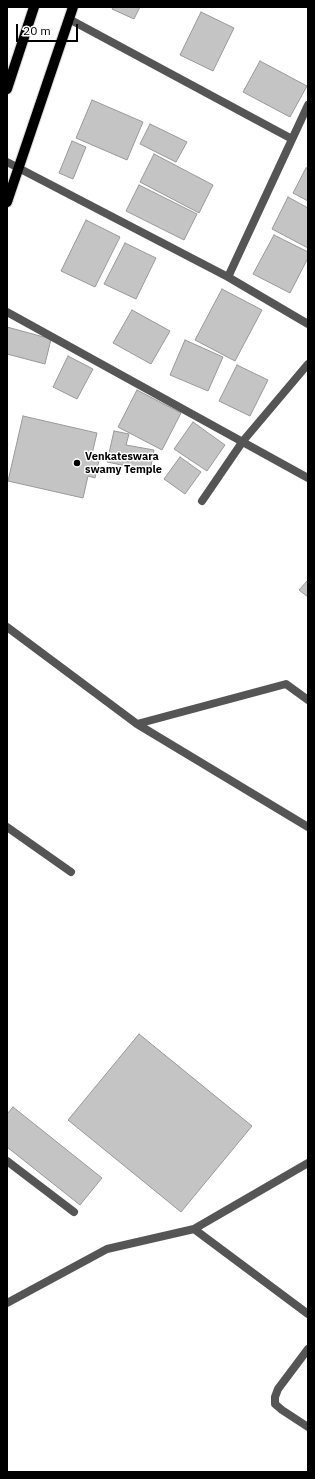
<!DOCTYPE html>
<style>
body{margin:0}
#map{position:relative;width:315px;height:1479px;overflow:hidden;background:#fff;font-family:"IBM Plex Sans",sans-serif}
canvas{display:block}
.frame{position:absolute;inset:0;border:8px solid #000;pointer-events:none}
.scale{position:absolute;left:16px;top:24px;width:62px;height:18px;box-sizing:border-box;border:2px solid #000;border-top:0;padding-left:5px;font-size:12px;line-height:14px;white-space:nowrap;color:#000;-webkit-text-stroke:3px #fff;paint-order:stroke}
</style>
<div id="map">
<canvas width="315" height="1479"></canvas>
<div class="frame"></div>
<div class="scale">20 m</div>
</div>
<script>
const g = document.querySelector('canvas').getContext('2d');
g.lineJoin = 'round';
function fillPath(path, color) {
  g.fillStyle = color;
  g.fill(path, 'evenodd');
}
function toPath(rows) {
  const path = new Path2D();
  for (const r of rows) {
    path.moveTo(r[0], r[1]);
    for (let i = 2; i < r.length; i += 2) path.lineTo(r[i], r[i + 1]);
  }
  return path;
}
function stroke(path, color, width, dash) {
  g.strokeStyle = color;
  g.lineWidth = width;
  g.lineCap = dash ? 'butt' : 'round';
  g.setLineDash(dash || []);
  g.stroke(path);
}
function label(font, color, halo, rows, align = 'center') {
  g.font = font + ' "IBM Plex Sans",sans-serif';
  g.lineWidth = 3;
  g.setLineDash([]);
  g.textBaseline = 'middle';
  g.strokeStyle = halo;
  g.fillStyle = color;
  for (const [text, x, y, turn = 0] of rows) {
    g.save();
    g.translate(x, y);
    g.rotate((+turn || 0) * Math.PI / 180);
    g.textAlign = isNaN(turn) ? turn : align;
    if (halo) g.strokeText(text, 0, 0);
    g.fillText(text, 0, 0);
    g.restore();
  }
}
const building = toPath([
 [113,7,140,7,134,19,112,9,113,7],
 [201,12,234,28,213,71,180,55,201,12],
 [260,61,307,86,290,117,243,92,260,61],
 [92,100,143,122,127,160,76,138,92,100],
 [150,124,187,142,176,162,140,144,150,124],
 [72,141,86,147,73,179,59,173,72,141],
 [154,154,213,185,199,213,140,182,154,154],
 [306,168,308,168,308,201,293,193,306,168],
 [139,185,197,214,184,240,126,211,139,185],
 [288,197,308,208,308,248,272,229,288,197],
 [86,220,120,237,95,287,61,271,86,220],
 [274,235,308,252,308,258,290,293,253,274,274,235],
 [125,243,156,258,136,299,104,284,125,243],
 [222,289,262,310,235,361,195,340,222,289],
 [132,310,170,331,151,364,113,343,132,310],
 [7,327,51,339,45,364,7,354,7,327],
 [185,340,223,357,208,391,170,375,185,340],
 [68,356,93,369,77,399,53,387,68,356],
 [237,365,268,380,250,416,219,401,237,365],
 [137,390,181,413,162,450,118,427,137,390],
 [23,416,97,433,92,454,100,456,95,478,88,476,83,498,8,481,23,416],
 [193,422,225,445,207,471,174,449,193,422],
 [114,431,129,434,126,445,154,450,150,471,107,462,114,431],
 [180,457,201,472,185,494,164,479,180,457],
 [308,580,308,597,299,590,308,580],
 [139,1034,252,1126,181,1212,68,1120,139,1034],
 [13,1107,102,1178,80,1205,7,1147,7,1114,13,1107]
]);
fillPath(building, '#c4c4c4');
stroke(building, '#999', 1);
const primary = toPath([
 [7,89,34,7],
 [7,202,73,7]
]);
stroke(primary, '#dbdbdb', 12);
stroke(toPath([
 [69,19,292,139],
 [7,162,228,277,308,324],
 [228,277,308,105],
 [7,312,308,478],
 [202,501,243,441,308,364],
 [7,627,137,724,308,827],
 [137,724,286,684,308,700],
 [7,827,71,872],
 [7,1161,74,1212],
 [194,1229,308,1163],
 [7,1303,107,1249,194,1229,308,1314],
 [308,1349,278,1389,275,1397,275,1404,282,1410,308,1427]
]), '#555', 8);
stroke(primary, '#000', 10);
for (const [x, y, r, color] of [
 [77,463,4,"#000"]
]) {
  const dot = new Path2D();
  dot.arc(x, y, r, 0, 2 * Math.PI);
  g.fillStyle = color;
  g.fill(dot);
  stroke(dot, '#fff', 1.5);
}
label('bold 11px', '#000', '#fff', [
 ["Venkateswara",85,457],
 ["swamy Temple",85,470]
], 'left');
</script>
